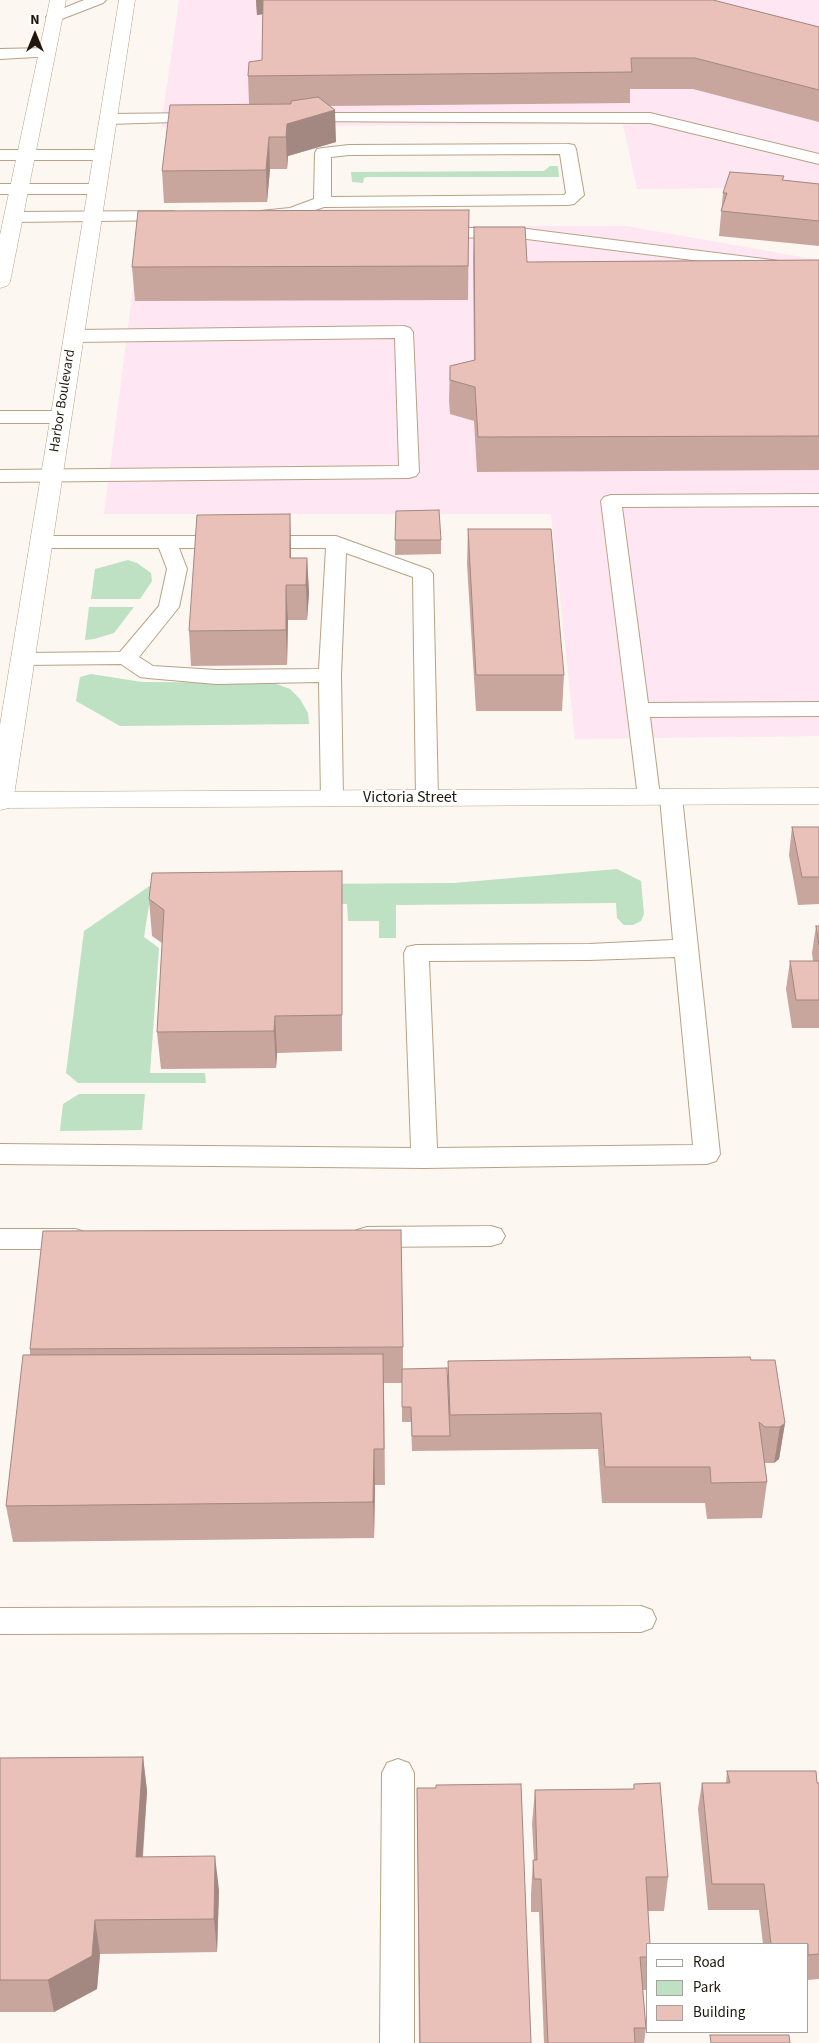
<!DOCTYPE html>
<style>
body{margin:0}
#map{position:relative;width:819px;height:2043px;overflow:hidden;background:#fcf7f1;font-family:"Source Sans 3",sans-serif}
canvas{display:block}
.legend{position:absolute;left:646px;top:1943px;width:162px;height:90px;box-sizing:border-box;background:#fff;border:1px solid #a5a29e;margin:0;padding:6px 9px;list-style:none;font-size:15px;color:#1f170c}
.legend li{display:flex;align-items:center;gap:10px;height:25px}
.legend b{width:25px;border:1px solid #a5a29e}
.north{position:absolute;left:10px;top:10px;width:50px;height:50px;-webkit-text-stroke:4px #fff;paint-order:stroke;rotate:0deg;font-size:14px;font-weight:700;line-height:20px;text-align:center;color:#1f170c}
.north::after{content:'';display:block;margin:auto;width:18px;height:22px;background:#1f170c;clip-path:polygon(50% 0,100% 100%,50% 72%,0 100%)}
</style>
<div id="map">
<canvas width="819" height="2043"></canvas>
<ul class="legend">
<li><b style="height:6px;background:#fff"></b>Road</li>
<li><b style="height:14px;background:#bee0c3"></b>Park</li>
<li><b style="height:14px;background:#e9c1b8"></b>Building</li>
</ul>
<div class="north">N</div>
</div>
<script>
const g = document.querySelector('canvas').getContext('2d');
g.lineJoin = 'round';
function fillPath(path, color) {
  g.fillStyle = color;
  g.fill(path, 'evenodd');
}
function toPath(rows) {
  const path = new Path2D();
  for (const r of rows) {
    path.moveTo(r[0], r[1]);
    for (let i = 2; i < r.length; i += 2) path.lineTo(r[i], r[i + 1]);
  }
  return path;
}
function stroke(path, color, width, dash) {
  g.strokeStyle = color;
  g.lineWidth = width;
  g.lineCap = dash ? 'butt' : 'round';
  g.setLineDash(dash || []);
  g.stroke(path);
}
function label(font, color, halo, rows, align = 'center') {
  g.font = font + ' "Source Sans 3",sans-serif';
  g.lineWidth = 4;
  g.setLineDash([]);
  g.textBaseline = 'middle';
  g.strokeStyle = halo;
  g.fillStyle = color;
  for (const [text, x, y, turn = 0] of rows) {
    g.save();
    g.translate(x, y);
    g.rotate((+turn || 0) * Math.PI / 180);
    g.textAlign = isNaN(turn) ? turn : align;
    if (halo) g.strokeText(text, 0, 0);
    g.fillText(text, 0, 0);
    g.restore();
  }
}
fillPath(toPath([
 [179,0,819,0,819,187,637,189,623,124,161,127],
 [141,226,626,226,819,260,819,736,575,739,551,514,104,514]
]), '#fee6f2');
fillPath(toPath([
 [550,166,558,166,559,177,367,177,364,178,363,183,352,182,351,172,544,171],
 [128,560,137,563,151,573,152,581,140,599,91,599,95,569],
 [89,607,134,607,114,633,94,639,85,640],
 [91,674,142,682,274,683,290,689,300,699,308,713,309,724,120,726,76,701,80,677],
 [617,869,641,881,644,914,641,921,633,925,624,925,617,918,616,903,396,905,396,938,379,938,379,921,348,921,347,904,149,905,144,937,159,948,150,1073,205,1073,206,1083,78,1083,66,1073,84,931,151,885,454,883],
 [79,1094,145,1094,142,1130,60,1131,63,1104]
]), '#bee0c3');
const service = toPath([
 [84,0,106,0,103,3,59,20,54,22,49,20,46,17,49,14,84,0],
 [47,48,53,50,55,53,53,56,0,59,0,49,47,48],
 [201,113,207,115,209,118,207,121,108,124,102,122,100,119,102,116,108,114,201,113],
 [301,113,650,113,819,154,819,164,650,123,295,121,293,118,295,115,301,113],
 [568,144,574,145,576,149,584,195,574,204,568,205,324,207,293,218,266,220,260,219,257,215,260,211,290,208,314,199,315,153,317,149,323,148,349,145,568,144],
 [560,154,566,193,564,195,331,197,331,157,349,155,560,154],
 [0,150,102,150,108,151,110,155,108,159,102,160,0,160,0,150],
 [0,184,97,184,103,185,105,189,103,193,97,194,0,194,0,184],
 [171,211,177,212,180,216,177,220,14,222,8,221,5,217,8,213,14,212,171,211],
 [434,228,519,228,819,266,819,276,519,238,428,237,425,233,428,229,434,228],
 [404,326,410,328,413,332,419,472,416,476,409,478,0,482,0,470,399,466,395,338,74,342,68,340,65,336,68,332,74,330,404,326],
 [0,411,61,411,68,413,71,417,68,421,61,423,0,423,0,411],
 [819,494,819,506,622,507,648,703,819,702,819,716,650,717,660,796,663,792,671,790,679,792,682,797,720,1154,716,1161,707,1164,424,1168,0,1164,0,1144,411,1148,404,953,407,947,416,945,589,944,673,940,660,798,657,802,649,804,641,802,638,797,601,501,604,497,611,495,819,494],
 [675,957,693,1145,437,1148,429,961,589,960,675,957],
 [41,536,336,536,430,570,433,574,438,798,435,803,427,805,419,803,416,798,413,577,346,553,341,675,343,799,340,804,332,806,324,804,321,799,319,682,216,684,148,678,140,677,121,664,23,665,15,664,12,659,15,654,23,653,120,652,159,606,167,569,159,548,41,548,34,546,31,542,34,538,41,536],
 [179,548,326,548,319,669,216,670,153,666,139,657,179,607,187,569,179,548],
 [491,1226,501,1229,505,1236,501,1243,491,1246,367,1247,357,1244,353,1237,357,1230,367,1227,491,1226],
 [0,1229,75,1229,85,1232,89,1239,85,1246,75,1249,0,1249,0,1229],
 [641,1606,652,1610,656,1619,652,1628,641,1632,0,1634,0,1608,641,1606],
 [398,1759,409,1763,414,1773,414,2043,380,2043,382,1773,387,1763,398,1759]
]);
const secondary = toPath([
 [819,788,819,804,0,808,0,792,819,788]
]);
const primary = toPath([
 [50,0,66,0,10,282,7,286,0,288,0,235,50,0],
 [119,0,135,0,13,802,9,808,0,810,0,725,119,0]
]);
stroke(service, '#b8a285', 2);
stroke(secondary, '#b8a285', 1);
stroke(primary, '#b8a285', 1);
fillPath(service, '#fff');
fillPath(secondary, '#fff');
fillPath(primary, '#fff');
fillPath(toPath([
 [256,0,713,0,819,27,819,122,693,89,630,89,630,103,330,106,336,142,288,156,287,169,270,169,267,202,164,203,162,171,249,104,248,76,262,60,263,14,257,15],
 [784,176,783,180,819,184,819,246,719,236,723,193],
 [469,210,468,300,135,301,132,267],
 [474,227,527,262,819,260,819,470,477,472,474,421,450,414,449,400,450,366,474,360,473,260],
 [396,511,441,540,441,554,395,555],
 [468,529,564,675,562,711,476,711,467,564],
 [291,549,291,558,307,558,309,593,307,620,288,620,287,665,191,666,189,631],
 [792,827,819,827,819,904,798,905,789,855],
 [149,899,342,908,342,1051,277,1053,276,1068,161,1069,157,1032,162,943,152,936],
 [816,926,819,926,819,1028,792,1028,786,989,790,961,813,961,812,953],
 [403,1347,403,1369,448,1375,448,1361,785,1423,779,1459,774,1463,765,1463,767,1482,762,1518,707,1519,705,1503,602,1503,598,1449,412,1451,411,1422,402,1422,402,1383,384,1383,385,1485,375,1485,374,1538,13,1542,6,1506,30,1355,30,1349],
 [143,1757,147,1791,143,1857,219,1890,217,1952,100,1954,97,1989,54,2012,0,2012,0,1758],
 [727,1771,819,1783,819,1979,808,1980,808,1944,763,1944,759,1910,708,1910,698,1809,702,1783,726,1783],
 [634,1784,668,1877,664,1911,648,1911,648,1983,647,1990,643,1990,646,2028,644,2043,544,2043,539,1912,531,1912,531,1894,533,1860,534,1860,532,1824,535,1790,634,1789],
 [417,1788,531,2043,419,2043]
]), '#c8a69e');
fillPath(toPath([
 [256,0,264,0,264,14,257,15],
 [335,110,336,142,288,156,287,169,286,137,287,124],
 [269,137,270,169,267,202,266,170],
 [290,514,291,549,291,585,290,558],
 [307,558,309,593,307,620,306,585],
 [286,585,288,620,287,665,286,630],
 [275,1016,277,1053,276,1068,274,1031],
 [785,1423,779,1459,774,1463,780,1427],
 [374,1449,375,1485,374,1538,373,1502],
 [143,1757,147,1791,140,1891,136,1857],
 [215,1856,219,1890,217,1952,214,1919],
 [95,1920,100,1954,97,1989,54,2012,48,1980]
]), '#a38781');
const building = toPath([
 [263,0,713,0,819,27,819,90,695,58,631,58,632,72,248,76,249,62,262,60,263,0],
 [318,97,335,110,287,124,286,137,269,137,266,170,162,171,170,105,291,104,291,101,318,97],
 [730,172,784,176,782,180,819,184,819,221,721,211,727,193,723,193,730,172],
 [469,210,468,266,132,267,138,211,469,210],
 [474,227,525,227,527,262,819,260,819,436,478,437,475,387,450,380,450,366,475,360,474,227],
 [439,510,441,540,395,540,396,511,439,510],
 [290,514,290,558,307,558,306,585,286,585,286,630,189,631,197,515,290,514],
 [468,529,551,529,564,675,476,675,468,529],
 [792,827,819,827,819,877,802,877,792,827],
 [342,871,342,1015,275,1016,274,1031,157,1032,164,910,149,899,152,873,342,871],
 [816,926,819,926,819,945,816,926],
 [790,961,819,961,819,1000,796,1000,790,961],
 [401,1230,403,1347,30,1349,43,1231,401,1230],
 [383,1354,384,1449,374,1449,373,1502,6,1506,23,1355,383,1354],
 [750,1357,751,1360,775,1360,785,1423,780,1427,765,1427,759,1422,767,1482,711,1483,710,1467,605,1467,601,1413,450,1415,448,1361,750,1357],
 [447,1368,450,1436,412,1436,411,1407,402,1407,402,1369,447,1368],
 [143,1757,136,1857,215,1856,214,1919,95,1920,92,1956,48,1980,0,1980,0,1758,143,1757],
 [727,1771,816,1771,817,1783,819,1783,819,1954,808,1955,808,1944,771,1944,764,1884,712,1884,702,1783,730,1783,727,1771],
 [660,1783,668,1877,646,1877,650,1944,648,1944,648,1957,640,1957,646,2028,634,2028,635,2043,548,2043,541,1879,534,1879,533,1860,537,1860,535,1790,634,1789,634,1784,660,1783],
 [521,1784,531,2043,420,2043,417,1788,436,1788,436,1785,521,1784],
 [710,2035,789,2035,790,2043,711,2043,710,2035]
]);
fillPath(building, '#e9c1b8');
stroke(building, '#a38781', 1);
label('14px', '#1f170c', '#fff', [
 ["Harbor Boulevard",63,401,-81]
]);
label('16px', '#1f170c', '#fff', [
 ["Victoria Street",410,798]
]);
</script>
